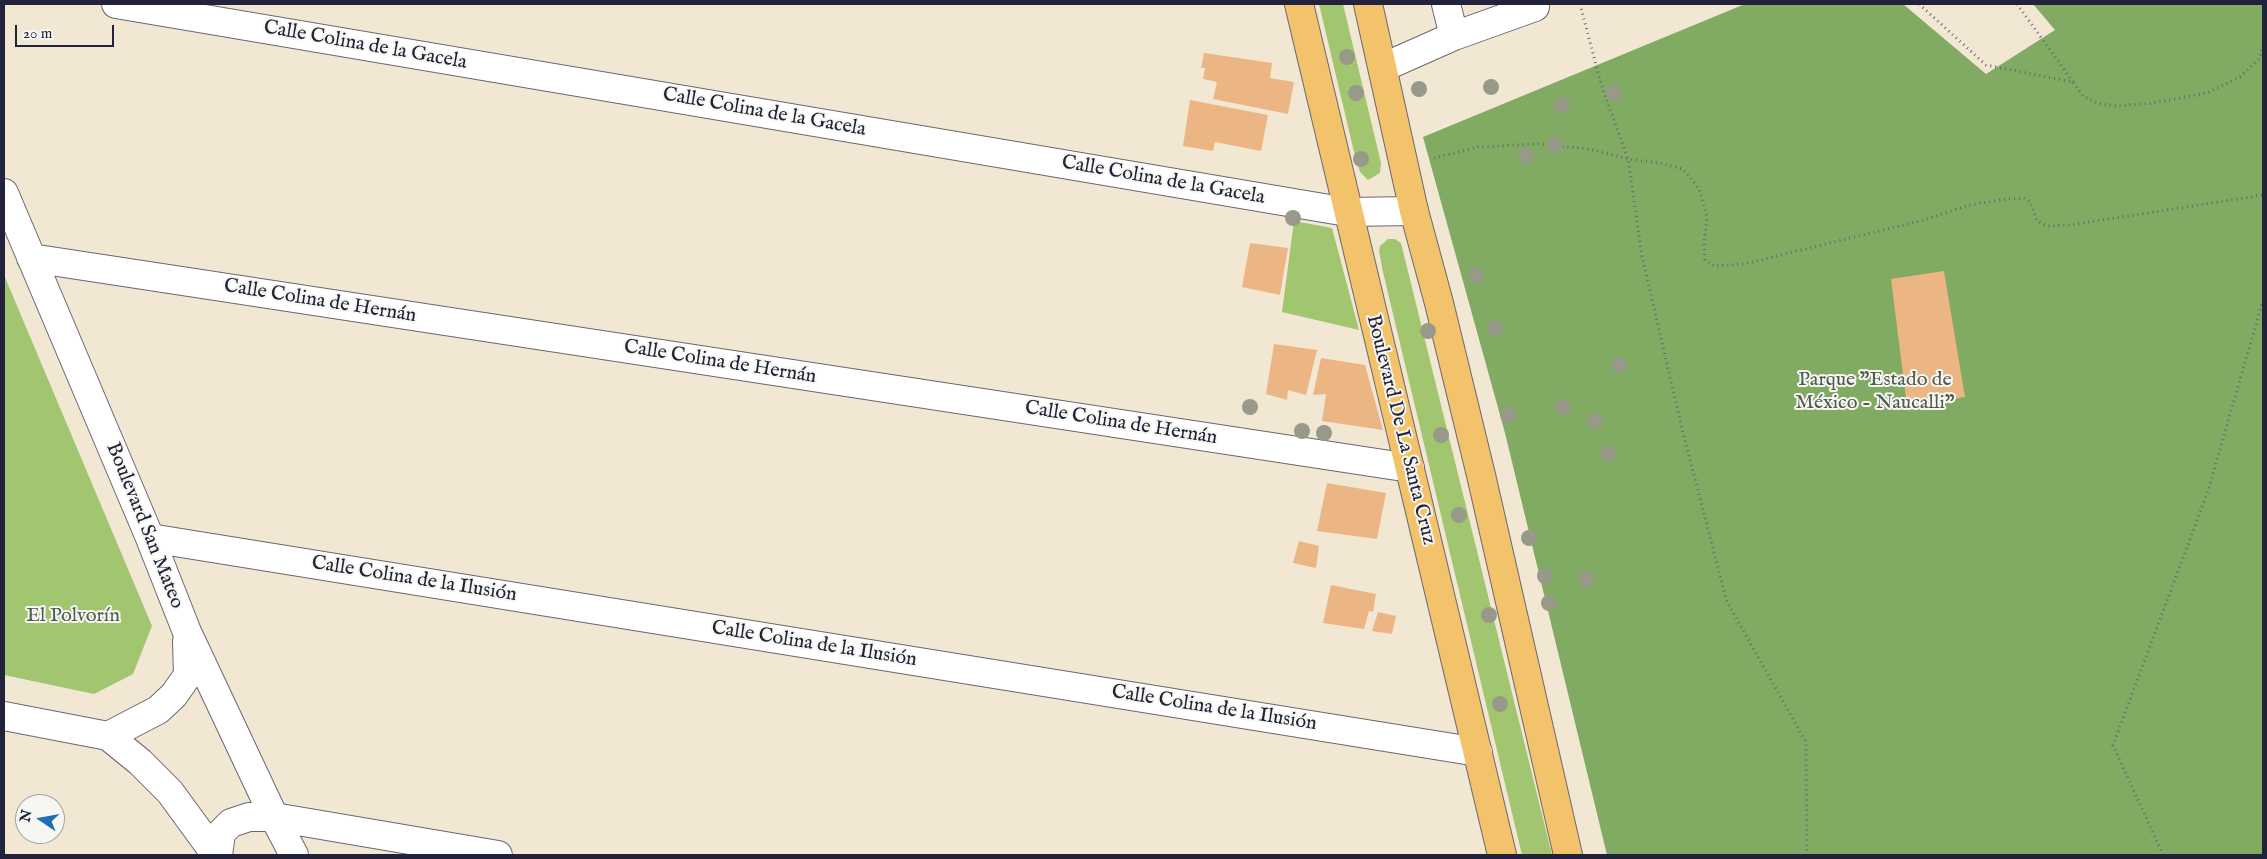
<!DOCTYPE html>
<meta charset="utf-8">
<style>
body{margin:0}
#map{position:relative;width:2267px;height:859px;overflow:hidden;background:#f2e7d3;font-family:"IM FELL English",serif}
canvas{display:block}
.frame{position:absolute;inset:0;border:5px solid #22223b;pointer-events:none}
.north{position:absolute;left:15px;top:794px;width:50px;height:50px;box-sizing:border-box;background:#f6f6f2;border:1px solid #a1a1a9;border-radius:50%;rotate:282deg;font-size:14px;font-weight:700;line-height:20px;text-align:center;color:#22223b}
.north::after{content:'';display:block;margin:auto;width:18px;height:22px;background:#1f6fb2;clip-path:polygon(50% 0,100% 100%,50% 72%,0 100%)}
.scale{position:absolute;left:15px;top:25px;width:99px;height:22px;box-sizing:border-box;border:2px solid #22223b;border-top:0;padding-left:6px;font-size:15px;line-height:18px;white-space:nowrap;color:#22223b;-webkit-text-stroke:4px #f6f6f2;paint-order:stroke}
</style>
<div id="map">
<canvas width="2267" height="859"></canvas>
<div class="frame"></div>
<div class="north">N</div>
<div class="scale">20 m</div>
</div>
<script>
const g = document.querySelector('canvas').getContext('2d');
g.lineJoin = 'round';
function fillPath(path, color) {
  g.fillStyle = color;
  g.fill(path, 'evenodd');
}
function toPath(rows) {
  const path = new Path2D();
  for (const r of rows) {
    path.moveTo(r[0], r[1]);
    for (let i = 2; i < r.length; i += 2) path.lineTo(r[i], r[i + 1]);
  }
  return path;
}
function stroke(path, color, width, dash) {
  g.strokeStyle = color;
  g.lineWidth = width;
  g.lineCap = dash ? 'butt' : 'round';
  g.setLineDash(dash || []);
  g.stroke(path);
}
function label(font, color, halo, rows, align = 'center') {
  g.font = font + ' "IM FELL English",serif';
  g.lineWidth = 4;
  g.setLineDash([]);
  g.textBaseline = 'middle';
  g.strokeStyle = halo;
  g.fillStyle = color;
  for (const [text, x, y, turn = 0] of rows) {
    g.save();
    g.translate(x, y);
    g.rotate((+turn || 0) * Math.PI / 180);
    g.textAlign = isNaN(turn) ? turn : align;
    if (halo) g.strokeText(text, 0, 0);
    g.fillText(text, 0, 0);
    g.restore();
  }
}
fillPath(toPath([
 [1319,4,1343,4,1381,163,1380,173,1368,180,1360,172,1355,156],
 [1294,221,1332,228,1359,330,1282,312],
 [1388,239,1395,239,1401,243,1552,855,1522,855,1383,272,1379,251,1380,246],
 [4,275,152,626,133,674,94,694,4,675]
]), '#a2c56f');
fillPath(toPath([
 [1745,4,1903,4,1986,74,2055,30,2033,4,2263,4,2263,855,1607,855,1505,433,1423,137]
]), '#81aa62');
fillPath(toPath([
 [1204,53,1272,63,1270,78,1294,82,1288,114,1213,99,1217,82,1203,79,1205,68,1201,68],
 [1190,100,1268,115,1261,151,1215,142,1213,151,1183,146],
 [1250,243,1288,248,1280,295,1242,287],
 [1944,271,1965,397,1907,406,1891,279],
 [1274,344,1317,350,1306,395,1288,390,1287,400,1266,394],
 [1321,358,1365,365,1383,430,1322,421,1326,394,1313,395],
 [1327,483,1386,493,1377,539,1317,531],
 [1299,541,1319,546,1316,568,1293,563],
 [1331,585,1376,594,1373,612,1369,611,1364,629,1323,623],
 [1378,612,1396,616,1392,634,1372,631]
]), '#ecb684');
const minor = toPath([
 [116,4,1347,212,1414,211],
 [1446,4,1454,36,1535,7,1535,4],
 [1384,67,1454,36],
 [4,193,150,538,187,632,274,817,294,855],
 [31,258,1410,468],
 [150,538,1478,752],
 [4,716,108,736,158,710,174,695,188,675,187,641],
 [108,736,140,762,170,792,216,855],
 [218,855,221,833,231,823,249,817,274,817,498,855]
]);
const major = toPath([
 [1299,4,1502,855],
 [1368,4,1414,211,1439,303,1481,475,1568,855]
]);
stroke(minor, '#6b6770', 30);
stroke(major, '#6b6770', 30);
stroke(toPath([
 [1580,4,1601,84,1628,159,1642,256,1683,433,1727,602,1806,742,1807,855],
 [1919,4,1986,65,2073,82,2083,96,2097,103,2116,106,2153,103,2207,93,2240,77,2259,59,2263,44],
 [2017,4,2073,82],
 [1434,158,1478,147,1538,144,1589,149,1628,159,1660,163,1683,169,1699,189,1707,217,1704,244,1705,260,1714,266,1744,264,1924,220,1969,205,2009,199,2024,198,2030,202,2037,221,2047,226,2070,225,2263,195],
 [2163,855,2113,745,2208,491,2263,300]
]), '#6b6770', 3, [1, 4]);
stroke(minor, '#fff', 28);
stroke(major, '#f2c36a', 28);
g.fillStyle = '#989a89';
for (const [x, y] of [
 [1347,57],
 [1491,87],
 [1419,89],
 [1356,93],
 [1614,93],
 [1562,105],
 [1555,145],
 [1526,156],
 [1361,159],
 [1293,218],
 [1476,276],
 [1495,328],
 [1428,331],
 [1619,365],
 [1250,407],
 [1563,407],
 [1508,415],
 [1595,421],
 [1302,431],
 [1324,433],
 [1441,435],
 [1608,454],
 [1459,515],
 [1529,538],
 [1545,576],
 [1586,579],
 [1549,603],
 [1489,615],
 [1500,704]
]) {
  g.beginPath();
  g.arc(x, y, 8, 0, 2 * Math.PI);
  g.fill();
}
label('20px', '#22223b', '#f6f6f2', [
 ["Calle Colina de la Gacela",365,46,10],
 ["Calle Colina de la Gacela",764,113,10],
 ["Calle Colina de la Gacela",1163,181,10],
 ["Calle Colina de Hernán",320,302,9],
 ["Calle Colina de Hernán",720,363,9],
 ["Calle Colina de Hernán",1121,424,9],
 ["Boulevard De La Santa Cruz",1400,430,76],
 ["Boulevard San Mateo",144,526,68],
 ["Calle Colina de la Ilusión",414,580,9],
 ["Calle Colina de la Ilusión",814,645,9],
 ["Calle Colina de la Ilusión",1214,709,9]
]);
label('20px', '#4f5b4d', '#f6f6f2', [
 ["Parque \"Estado de",1875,381],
 ["México - Naucalli\"",1875,404],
 ["El Polvorín",73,617]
]);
</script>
